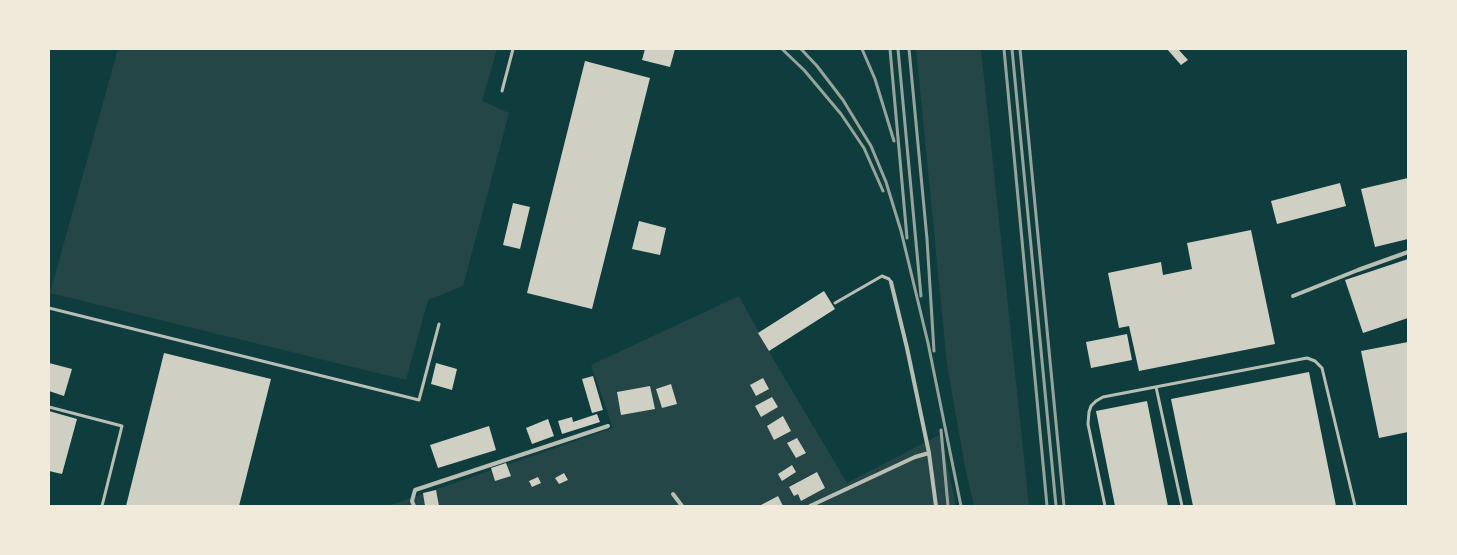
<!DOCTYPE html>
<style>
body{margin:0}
#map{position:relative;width:1457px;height:555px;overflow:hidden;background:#0f3d3e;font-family:Quicksand,sans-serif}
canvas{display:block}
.frame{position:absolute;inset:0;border:50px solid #f1e9da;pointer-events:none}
</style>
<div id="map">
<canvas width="1457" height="555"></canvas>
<div class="frame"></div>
</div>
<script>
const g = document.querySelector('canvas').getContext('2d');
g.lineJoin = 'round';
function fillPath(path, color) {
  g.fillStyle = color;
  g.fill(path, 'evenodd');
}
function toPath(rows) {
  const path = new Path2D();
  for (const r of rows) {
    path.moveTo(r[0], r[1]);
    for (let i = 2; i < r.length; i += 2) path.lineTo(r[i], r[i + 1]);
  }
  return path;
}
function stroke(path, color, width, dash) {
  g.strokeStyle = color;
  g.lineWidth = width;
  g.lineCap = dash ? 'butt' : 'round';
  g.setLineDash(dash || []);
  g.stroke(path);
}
fillPath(toPath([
 [118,49,497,49,482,101,509,113,463,286,428,300,406,380,50,293],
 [916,49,981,49,1029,506,974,506,965,467,947,364],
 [739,296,771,355,847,483,941,434,956,506,388,506,613,428,591,365]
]), '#244646');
fillPath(toPath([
 [645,49,675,49,670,67,642,60],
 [1167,49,1178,49,1188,60,1181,65],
 [585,61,650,78,592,309,527,293],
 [1408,178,1408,239,1375,247,1361,189],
 [1340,183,1346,206,1277,224,1271,201],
 [513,203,530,207,520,249,503,245],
 [639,221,666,228,660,255,632,249],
 [1251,230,1275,344,1139,371,1129,326,1119,328,1108,273,1161,262,1163,275,1192,269,1187,243],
 [1408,259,1408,318,1363,333,1345,280],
 [824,291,835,309,769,351,758,333],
 [1127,334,1132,360,1091,368,1086,342],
 [1408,342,1408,432,1379,438,1361,351],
 [164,353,271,379,239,506,126,506],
 [49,363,72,369,64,396,49,391],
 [436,363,457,369,452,390,431,384],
 [1309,372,1336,506,1193,506,1171,399],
 [593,376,603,410,592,413,582,379],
 [763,378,769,389,756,396,750,385],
 [671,384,677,404,662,408,656,389],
 [650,386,655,409,621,415,617,392],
 [772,397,778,407,761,417,755,406],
 [1147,401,1168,506,1115,506,1096,411],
 [49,411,77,419,62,474,49,471],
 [597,414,600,422,562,434,558,421,572,417,573,422],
 [783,416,791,431,774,440,767,426],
 [548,419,554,436,532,444,526,428],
 [489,426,496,450,438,468,430,445],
 [797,438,806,453,796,458,787,443],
 [506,463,511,476,495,481,491,468],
 [792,465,796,472,782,481,778,474],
 [817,472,825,488,801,501,798,494,794,496,789,487],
 [564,473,568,480,559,484,555,478],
 [538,477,541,483,532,487,529,481],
 [436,490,439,506,425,506,423,493],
 [778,496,783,506,761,506,761,505]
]), '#cfcfc3');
stroke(toPath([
 [502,91,513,49],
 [835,303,882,276,889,279,891,282],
 [49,308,419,400,439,324],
 [1156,387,1182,506],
 [49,407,122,426,102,506],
 [1105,506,1088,424,1089,412,1091,406,1096,401,1103,397,1307,358,1315,361,1322,368,1355,506]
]), '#b8beb3', 3);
stroke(toPath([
 [891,282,907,348,929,453,936,506],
 [1293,296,1358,270,1408,252],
 [673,494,682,506],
 [414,506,412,501,415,490,608,426],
 [810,506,915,457,929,453]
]), '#b8beb3', 4);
stroke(toPath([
 [782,49,804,70,841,114,864,148,883,191],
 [801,49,817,66,843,100,871,146,886,182,901,231,928,343,961,506],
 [862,49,875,79,894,141],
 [890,49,907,238],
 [898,49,921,296],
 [909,49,927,239,934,351],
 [1004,49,1047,506],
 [1012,49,1056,506],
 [1020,49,1064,506],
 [941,430,948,506]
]), '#97a49c', 3);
</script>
